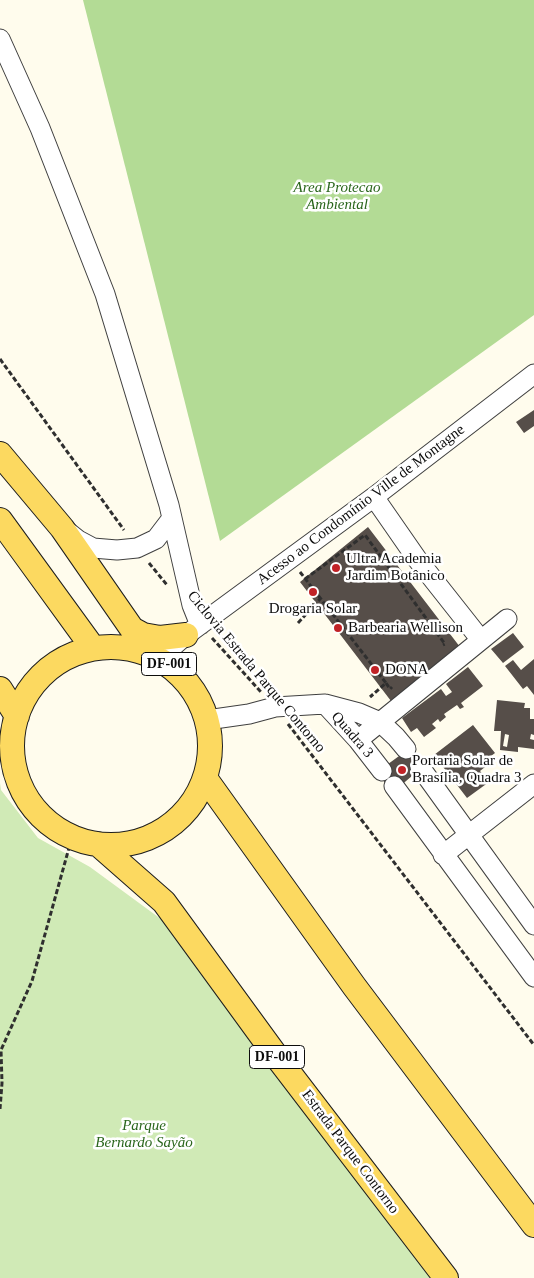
<!DOCTYPE html>
<meta charset="utf-8">
<style>
body{margin:0}
canvas{display:block;background:#fffced}
</style>
<canvas width="534" height="1278"></canvas>
<script>
const g = document.querySelector('canvas').getContext('2d');
g.lineJoin = 'round';
function fillPath(path, color) {
  g.fillStyle = color;
  g.fill(path, 'evenodd');
}
function toPath(rows) {
  const path = new Path2D();
  for (const r of rows) {
    if (r.length === 3) {
      path.moveTo(r[0] + r[2], r[1]);
      path.arc(r[0], r[1], r[2], 0, 2 * Math.PI);
      continue;
    }
    path.moveTo(r[0], r[1]);
    for (let i = 2; i < r.length; i += 2) path.lineTo(r[i], r[i + 1]);
  }
  return path;
}
function stroke(path, color, width, dash) {
  g.strokeStyle = color;
  g.lineWidth = width;
  g.lineCap = dash ? 'butt' : 'round';
  g.setLineDash(dash || []);
  g.stroke(path);
}
function label(font, color, halo, rows, align = 'center') {
  g.font = font + ' Georgia,serif';
  g.lineWidth = 5;
  g.setLineDash([]);
  g.textBaseline = 'middle';
  g.strokeStyle = halo;
  g.fillStyle = color;
  for (const [text, x, y, turn = 0] of rows) {
    g.save();
    g.translate(x, y);
    g.rotate((+turn || 0) * Math.PI / 180);
    g.textAlign = isNaN(turn) ? turn : align;
    if (halo) g.strokeText(text, 0, 0);
    g.fillText(text, 0, 0);
    g.restore();
  }
}
fillPath(toPath([
 [0,783,1,790,38,838,90,867,165,922,430,1278,0,1278]
]), '#d0eab6');
fillPath(toPath([
 [83,0,534,0,534,315,220,541]
]), '#b3db95');
fillPath(toPath([
 [534,410,534,426,524,433,516,422],
 [368,527,460,647,391,701,300,582],
 [513,633,524,647,503,663,491,649],
 [534,659,534,695,527,686,523,689,505,666,513,660,521,670],
 [468,667,483,686,461,703,464,707,460,709,457,705,444,714,446,717,440,722,438,719,432,724,436,728,424,737,417,728,411,732,402,718,441,689,446,696,452,692,446,684],
 [497,700,525,703,524,708,530,708,530,719,534,719,534,735,531,734,530,739,534,740,534,749,518,747,518,752,500,750,501,731,494,731],
 [505,734,509,735,507,747,503,746],
 [473,725,495,753,487,759,490,763,480,771,489,782,467,798,434,755],
 [406,751,419,770,399,787,388,787,377,772]
]), '#564e49');
const minor = toPath([
 [0,39,40,128,105,294,169,505,192,605,200,625],
 [374,497,417,559,481,640],
 [68,532,78,540,93,548,117,550,137,548,156,539,172,518],
 [160,658,186,635,374,497,534,374],
 [325,704,358,740,382,771],
 [207,720,249,714,275,707,325,704,359,713,380,722,396,737,406,749],
 [358,740,507,619],
 [420,767,534,925],
 [394,786,534,977],
 [443,855,534,784]
]);
const major = toPath([
 [0,454,62,528,132,629,143,635,160,638,186,635],
 [0,520,93,648],
 [111,746,99],
 [0,689,17,716],
 [205,778,354,986,534,1225],
 [98,844,164,902,277,1057,446,1278]
]);
stroke(minor, '#404040', 21);
stroke(major, '#1e1e1e', 26);
stroke(toPath([
 [0,359,124,530],
 [149,563,167,585],
 [300,572,386,683,370,697],
 [305,579,365,535,445,644,443,645],
 [298,623,320,599],
 [212,638,261,692],
 [386,683,390,689,392,687],
 [288,724,534,1045],
 [0,1109,2,1083,1,1050,32,981,72,837]
]), '#2f2f2f', 3, [5, 2.5]);
stroke(minor, '#fff', 19);
stroke(major, '#fcd960', 24);
for (const [x, y, r, color] of [
 [336,568,5,"#c12226"],
 [313,592,5,"#c12226"],
 [338,628,5,"#c12226"],
 [375,670,5,"#c12226"],
 [402,770,5,"#c12226"]
]) {
  const dot = new Path2D();
  dot.arc(x, y, r, 0, 2 * Math.PI);
  g.fillStyle = color;
  g.fill(dot);
  stroke(dot, '#fff', 2);
}
for (const [x, y, w] of [
 [169,664,55],
 [277,1057,55]
]) {
  const box = new Path2D();
  box.roundRect(x - w / 2, y - 11.5, w, 23, 4);
  g.fillStyle = '#fff';
  g.fill(box);
  stroke(box, '#0d0d0d', 1);
}
label('bold 14px', '#0d0d0d', null, [
 ["DF-001",169,664],
 ["DF-001",277,1057]
]);
label('italic 15px', '#2a661c', '#fff', [
 ["Area Protecao",337,188],
 ["Ambiental",337,205],
 ["Parque",144,1126],
 ["Bernardo Sayão",144,1143]
]);
label('15px', '#0d0d0d', '#fff', [
 ["Acesso ao Condomínio Ville de Montagne",361,505,-37],
 ["Ciclovia Estrada Parque Contorno",256,672,50],
 ["Quadra 3",352,735,49],
 ["Estrada Parque Contorno",350,1152,53]
]);
label('15px', '#0d0d0d', '#fff', [
 ["Ultra Academia",346,559],
 ["Jardim Botânico",346,576],
 ["Drogaria Solar",313,609,"center"],
 ["Barbearia Wellison",348,628],
 ["DONA",385,670],
 ["Portaria Solar de",412,761],
 ["Brasília, Quadra 3",412,778]
], 'left');
</script>
